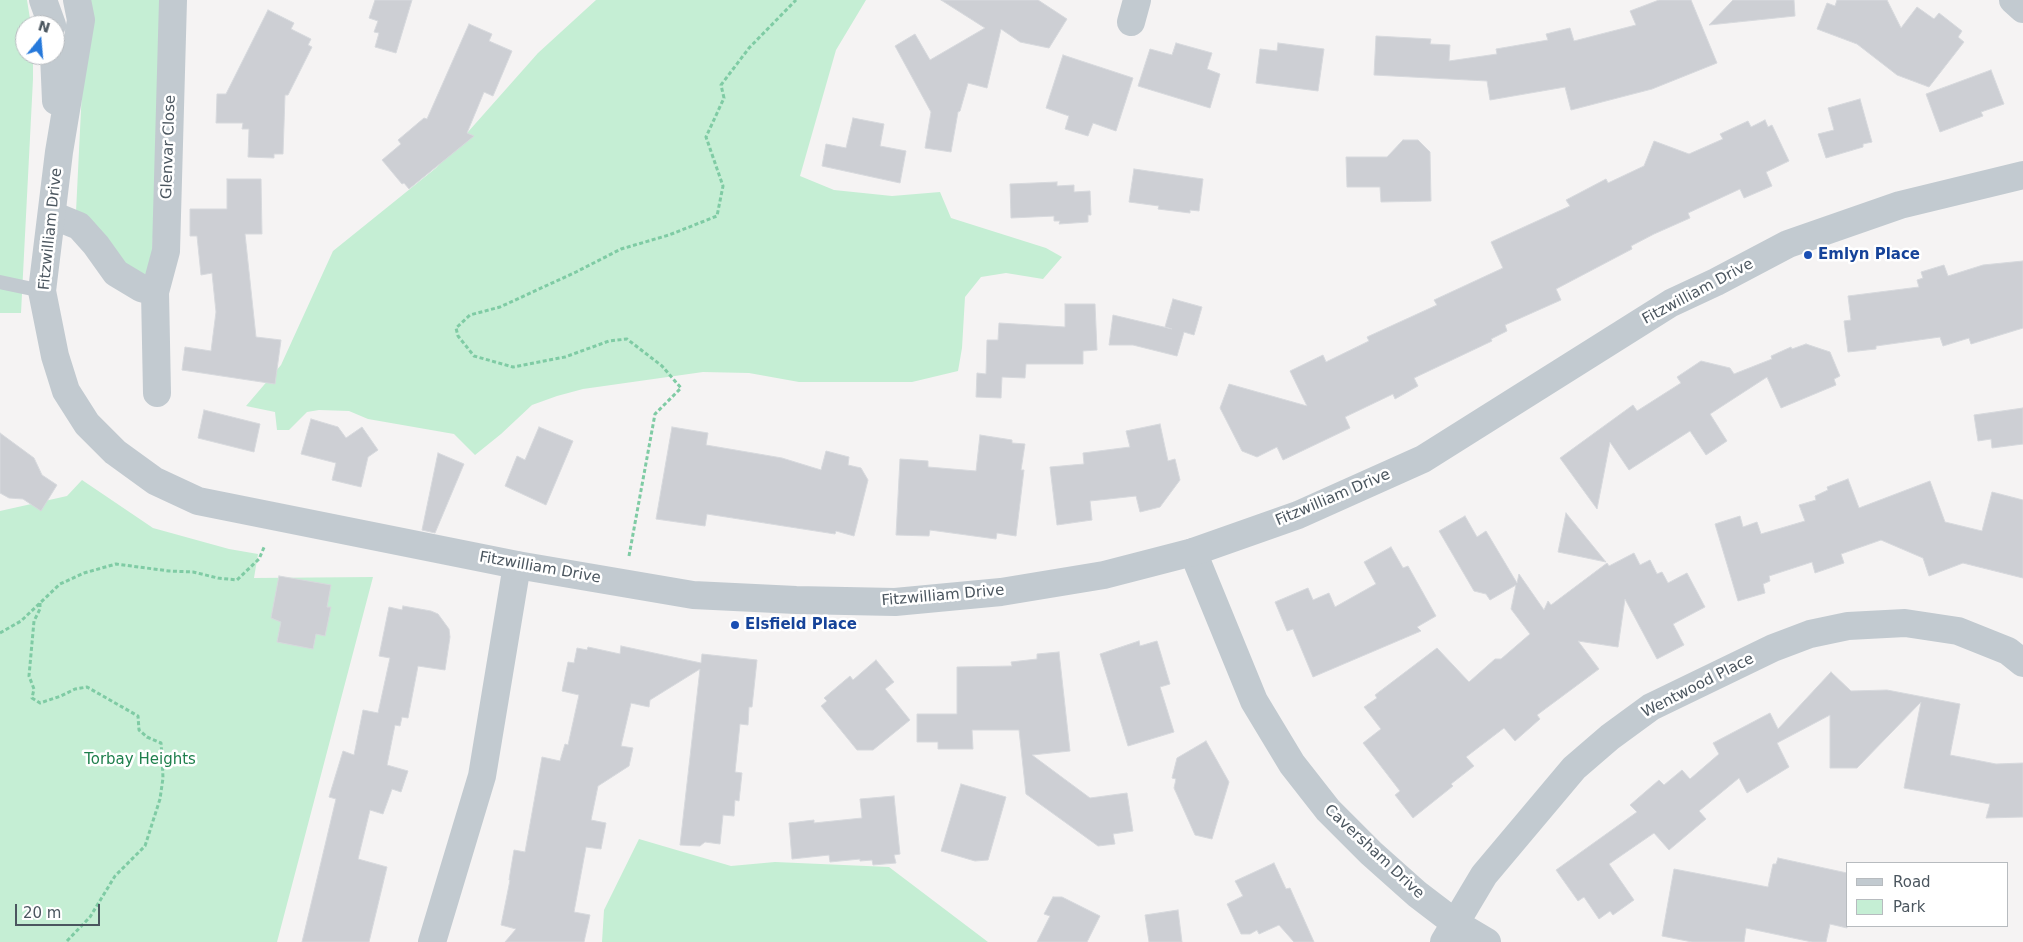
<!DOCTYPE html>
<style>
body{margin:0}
#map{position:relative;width:2023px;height:942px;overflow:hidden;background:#f5f3f3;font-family:"DejaVu Sans",sans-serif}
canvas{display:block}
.legend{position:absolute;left:1846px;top:862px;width:162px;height:65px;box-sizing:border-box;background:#fff;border:1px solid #b7bbbf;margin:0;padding:6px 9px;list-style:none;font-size:15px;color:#4b565f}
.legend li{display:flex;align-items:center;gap:10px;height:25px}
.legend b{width:25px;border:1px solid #b7bbbf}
.north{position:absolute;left:15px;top:15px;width:50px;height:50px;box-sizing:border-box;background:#fff;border:1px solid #b7bbbf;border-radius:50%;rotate:17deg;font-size:14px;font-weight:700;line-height:20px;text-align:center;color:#4b565f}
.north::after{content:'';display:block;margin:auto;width:18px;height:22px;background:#2679db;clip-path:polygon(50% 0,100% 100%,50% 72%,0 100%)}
.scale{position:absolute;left:15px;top:904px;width:85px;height:22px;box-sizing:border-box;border:2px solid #4b565f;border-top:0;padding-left:6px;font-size:15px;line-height:18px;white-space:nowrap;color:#4b565f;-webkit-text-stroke:4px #fff;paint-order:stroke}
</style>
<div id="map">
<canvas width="2023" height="942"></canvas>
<ul class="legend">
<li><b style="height:6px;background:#c2cad0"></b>Road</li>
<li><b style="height:14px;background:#c5eed4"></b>Park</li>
</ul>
<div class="north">N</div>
<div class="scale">20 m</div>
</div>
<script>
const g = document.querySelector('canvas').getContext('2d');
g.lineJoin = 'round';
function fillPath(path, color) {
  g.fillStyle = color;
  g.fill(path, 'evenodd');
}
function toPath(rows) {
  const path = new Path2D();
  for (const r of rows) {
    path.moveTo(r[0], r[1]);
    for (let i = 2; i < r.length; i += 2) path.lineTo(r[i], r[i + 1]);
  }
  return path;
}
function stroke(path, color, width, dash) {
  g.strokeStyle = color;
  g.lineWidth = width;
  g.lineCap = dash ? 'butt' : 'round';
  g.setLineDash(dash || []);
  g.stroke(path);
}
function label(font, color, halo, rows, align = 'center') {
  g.font = font + ' "DejaVu Sans",sans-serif';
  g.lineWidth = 5;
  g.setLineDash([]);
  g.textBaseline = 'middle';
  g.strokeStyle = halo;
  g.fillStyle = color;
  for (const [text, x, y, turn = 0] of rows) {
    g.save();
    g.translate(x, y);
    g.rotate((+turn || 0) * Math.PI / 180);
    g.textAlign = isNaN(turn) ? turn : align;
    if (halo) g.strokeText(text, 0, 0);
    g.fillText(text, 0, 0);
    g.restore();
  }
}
fillPath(toPath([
 [0,0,27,0,31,25,25,25,25,55,33,55,33,79,21,313,0,313],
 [88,0,164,0,151,278,129,271,76,212,83,69],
 [596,0,866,0,836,50,800,176,834,190,892,196,940,192,951,218,1046,248,1062,257,1043,279,1006,273,981,277,965,297,962,348,958,371,912,382,799,382,749,373,703,372,583,389,557,396,532,405,501,434,475,455,454,434,368,419,349,411,319,410,307,412,289,430,277,430,275,412,246,406,281,365,333,251,436,168,538,53],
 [82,480,153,528,229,549,258,554,254,578,373,577,277,942,0,942,0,511,67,496],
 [639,839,731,866,775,862,889,867,988,942,602,942,604,910]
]), '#c5eed4');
const building = toPath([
 [375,0,412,0,396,53,375,47,379,33,374,32,378,21,369,18,375,0],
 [941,0,1038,0,1067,19,1049,48,1020,42,1001,29,987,88,968,83,960,111,958,112,951,152,925,148,931,112,895,46,915,34,930,60,985,28,941,0],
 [1659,0,1691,0,1717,63,1652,89,1571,110,1565,87,1490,100,1487,81,1374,75,1376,36,1431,39,1430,44,1450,45,1449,61,1497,54,1496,49,1548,40,1546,34,1570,28,1574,41,1636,25,1630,11,1659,0],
 [1733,0,1794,0,1795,16,1709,25,1733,0],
 [1837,0,1887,0,1901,28,1917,7,1934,19,1939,13,1962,31,1958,37,1964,42,1929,87,1897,75,1857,44,1817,29,1827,3,1835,6,1837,0],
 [268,10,294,23,291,29,311,39,308,45,312,47,288,95,285,95,283,154,274,154,274,158,248,157,249,129,242,129,243,123,216,123,217,94,226,94,268,10],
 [469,24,492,34,489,41,512,51,493,96,484,92,467,133,474,136,409,189,404,183,402,184,382,160,401,144,398,140,424,118,427,119,469,24],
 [1176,43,1212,53,1207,69,1220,74,1210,108,1138,86,1150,49,1172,55,1176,43],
 [1278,43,1324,49,1318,91,1256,83,1260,49,1277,51,1278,43],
 [1063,55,1133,78,1116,131,1093,123,1088,136,1065,129,1069,116,1046,108,1063,55],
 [1991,70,2004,104,1981,112,1983,116,1940,132,1926,94,1991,70],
 [1860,99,1872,142,1863,144,1863,147,1826,158,1818,134,1834,130,1828,108,1860,99],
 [853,118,884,124,880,146,906,151,900,183,822,166,826,144,846,148,853,118],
 [1765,120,1768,127,1772,125,1789,161,1766,172,1772,186,1744,198,1740,189,1688,213,1690,218,1654,234,1631,246,1632,249,1556,289,1561,300,1505,325,1507,331,1491,339,1492,341,1414,378,1418,386,1395,399,1393,394,1345,417,1350,428,1283,460,1277,447,1257,457,1242,451,1220,408,1229,384,1307,406,1290,371,1323,355,1326,362,1369,341,1367,337,1437,305,1434,300,1503,268,1491,242,1570,206,1566,200,1606,179,1608,183,1644,166,1654,141,1689,154,1723,139,1720,134,1748,121,1751,127,1765,120],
 [1403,140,1418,140,1430,152,1431,201,1381,202,1380,187,1347,187,1346,157,1387,157,1403,140],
 [1134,169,1203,179,1199,211,1190,210,1190,213,1158,209,1159,206,1129,202,1134,169],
 [227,179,261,179,262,234,245,234,256,337,281,340,275,384,182,370,185,347,211,351,216,312,212,273,201,275,197,236,190,236,190,209,227,209,227,179],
 [1057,182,1057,186,1074,185,1074,192,1090,191,1091,215,1088,215,1088,222,1059,224,1060,221,1054,221,1054,216,1011,218,1010,184,1057,182],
 [2023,261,2023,328,1971,344,1969,338,1943,346,1940,337,1876,346,1876,349,1848,352,1844,321,1851,320,1848,296,1919,287,1917,280,1923,278,1921,272,1944,265,1948,276,1983,265,2023,261],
 [1173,299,1202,307,1194,335,1184,332,1177,356,1133,345,1109,345,1113,315,1172,329,1165,327,1173,299],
 [1065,304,1095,304,1097,350,1083,351,1083,364,1026,364,1025,378,1002,377,1001,398,976,397,977,373,986,374,987,340,998,340,999,323,1065,327,1065,304],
 [1806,344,1830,352,1840,376,1834,379,1836,385,1781,408,1767,377,1710,414,1727,441,1706,455,1690,431,1629,470,1610,442,1597,509,1560,458,1633,405,1637,411,1681,383,1677,377,1701,361,1730,368,1734,374,1772,359,1771,356,1791,347,1792,349,1806,344],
 [2023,408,2023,444,1992,448,1991,439,1978,441,1974,415,2023,408],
 [204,410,260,424,254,452,198,438,204,410],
 [311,419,338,427,346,438,362,427,378,450,368,457,361,487,332,480,336,463,301,454,311,419],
 [1160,424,1168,461,1175,459,1180,480,1160,507,1140,512,1136,496,1090,501,1092,520,1057,525,1050,467,1084,464,1083,453,1130,447,1126,431,1160,424],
 [539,427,573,441,546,505,505,486,517,456,525,460,539,427],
 [672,427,708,433,706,445,782,458,821,470,826,451,849,457,848,465,861,468,868,480,854,536,836,531,835,534,707,514,705,526,656,519,672,427],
 [0,433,34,458,42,475,57,485,41,511,23,499,9,498,0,493,0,433],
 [980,435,1012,440,1012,443,1025,444,1021,470,1024,470,1016,536,997,533,996,539,930,530,929,536,896,535,900,459,928,461,928,467,976,471,980,435],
 [438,453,464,464,435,533,422,530,438,453],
 [1848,479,1859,508,1930,481,1945,522,1982,531,1992,492,2023,500,2023,578,1963,563,1929,576,1923,558,1881,540,1841,554,1844,563,1815,573,1812,562,1769,576,1770,581,1763,584,1765,593,1738,601,1715,524,1740,516,1743,527,1757,522,1761,534,1805,521,1799,505,1816,500,1815,496,1828,490,1827,487,1848,479],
 [1566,513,1606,562,1558,552,1566,513],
 [1465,516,1477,537,1486,531,1517,583,1519,574,1544,610,1548,601,1551,605,1607,563,1609,566,1634,553,1640,565,1650,560,1657,574,1662,572,1668,583,1687,573,1705,607,1673,624,1684,645,1657,659,1625,599,1618,647,1578,641,1599,669,1537,715,1540,719,1515,741,1504,728,1466,757,1474,766,1451,784,1453,786,1413,818,1395,795,1400,791,1363,743,1381,729,1364,707,1377,698,1375,695,1437,648,1469,682,1495,659,1501,659,1530,634,1511,609,1516,585,1490,600,1486,594,1474,591,1439,531,1465,516],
 [1391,547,1403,568,1408,566,1436,616,1417,627,1421,631,1313,677,1293,629,1287,631,1275,602,1308,588,1313,600,1329,593,1335,607,1376,584,1364,562,1391,547],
 [279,576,331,585,327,607,331,607,325,636,316,634,313,649,277,642,281,622,271,618,279,576],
 [403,606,431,611,438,614,449,629,450,637,445,670,418,666,408,718,402,717,400,726,395,725,387,765,408,771,401,792,392,789,383,814,370,810,358,859,387,867,369,942,302,942,336,799,329,797,343,751,354,755,363,710,378,713,390,658,379,656,389,607,402,610,403,606],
 [1139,641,1140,646,1157,641,1170,684,1160,687,1174,732,1128,746,1100,654,1139,641],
 [621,646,701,663,702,654,757,660,752,707,749,707,748,725,740,724,735,772,742,773,739,801,735,800,734,816,723,815,720,844,705,842,700,846,680,845,700,669,650,700,649,707,631,703,621,746,633,748,629,766,598,786,591,820,606,823,601,849,586,847,574,912,590,915,584,942,505,942,516,929,501,925,510,880,509,880,514,850,525,852,542,757,560,761,565,744,568,745,579,695,562,691,568,662,574,663,577,648,587,650,588,647,620,654,621,646],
 [1059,652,1070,751,1032,755,1090,798,1127,793,1133,831,1113,834,1115,844,1098,846,1026,794,1019,730,972,730,973,749,938,749,938,742,917,742,917,714,957,714,957,667,1012,666,1011,662,1037,659,1037,654,1059,652],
 [876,660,894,682,885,689,910,720,873,750,857,750,821,706,827,701,824,698,850,676,853,680,876,660],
 [1831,672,1851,691,1887,690,1960,704,1950,755,1996,764,2023,763,2023,817,1986,818,1990,804,1904,788,1921,702,1857,768,1830,768,1830,715,1777,743,1789,767,1747,793,1739,778,1699,811,1706,819,1669,850,1654,833,1609,864,1634,900,1613,915,1610,911,1599,919,1584,897,1578,901,1556,870,1637,812,1630,805,1659,780,1664,785,1682,770,1690,779,1719,754,1713,743,1770,713,1778,729,1831,672],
 [1206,741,1229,782,1212,839,1195,835,1174,788,1176,779,1172,778,1177,758,1206,741],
 [961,784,1006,797,988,860,975,861,941,851,961,784],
 [894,796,900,854,894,855,896,863,873,865,872,860,860,861,860,859,830,862,829,855,792,859,789,823,814,820,814,823,862,818,860,799,894,796],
 [1778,858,1847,873,1847,928,1830,924,1826,942,1812,942,1746,928,1744,942,1692,942,1662,936,1674,869,1768,887,1773,864,1776,864,1778,858],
 [1274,863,1286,889,1290,888,1314,942,1294,942,1279,925,1259,934,1257,930,1250,934,1241,934,1227,904,1243,896,1235,881,1274,863],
 [1053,897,1062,897,1100,916,1087,942,1037,942,1050,916,1044,914,1053,897],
 [1178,910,1182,942,1149,942,1145,915,1178,910]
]);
fillPath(building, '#cdcfd4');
stroke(building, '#d7d9dd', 1);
stroke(toPath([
 [629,556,655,414,681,388,662,366,627,339,609,341,565,357,513,367,474,356,458,336,456,328,470,315,500,307,576,272,621,249,669,235,717,216,723,186,706,137,724,98,721,85,749,48,796,0],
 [40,603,40,609,34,621,29,676,34,689,32,698,40,703,61,696,75,689,87,687,138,716,139,730,147,737,161,743,162,756,163,778,160,799,145,846,115,876,90,917,66,942],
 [0,633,21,621,60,584,84,573,116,564,169,571,193,572,218,578,237,580,259,559,265,545]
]), '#7fcba4', 3, [4, 2.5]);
stroke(toPath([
 [0,282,42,291]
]), '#c2cad0', 14);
stroke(toPath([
 [2013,0,2023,9],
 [1131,22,1137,0],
 [52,215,79,226,96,245,116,273,141,288,155,292,166,251,173,0],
 [155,292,157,393],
 [1193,552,1254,701,1292,764,1328,810,1371,853,1417,894,1455,923,1487,942],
 [432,942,482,776,517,565],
 [1444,942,1484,875,1574,768,1610,737,1651,707,1773,648,1810,634,1848,626,1905,623,1958,631,2008,651,2023,663]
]), '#c2cad0', 28);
stroke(toPath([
 [43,0,52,25],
 [77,0,81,20,59,152,42,291,55,356,66,391,87,424,115,452,155,481,198,501,517,565,693,595,796,600,895,602,1001,592,1104,575,1193,552,1298,515,1423,459,1671,303,1716,282,1788,244,1900,205,2023,175],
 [54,55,56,101]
]), '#c2cad0', 28);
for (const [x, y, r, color] of [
 [1808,255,5,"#1a4fb4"],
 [735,625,5,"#1a4fb4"]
]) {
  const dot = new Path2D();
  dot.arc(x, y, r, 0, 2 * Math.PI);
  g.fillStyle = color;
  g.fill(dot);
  stroke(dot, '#fff', 2);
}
label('15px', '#4b565f', '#fff', [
 ["Glenvar Close",169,147,-88],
 ["Fitzwilliam Drive",51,229,-84],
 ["Fitzwilliam Drive",1698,292,-28],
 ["Fitzwilliam Drive",1333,498,-23],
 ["Fitzwilliam Drive",540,568,10],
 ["Fitzwilliam Drive",943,596,-5],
 ["Wentwood Place",1698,686,-27],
 ["Caversham Drive",1374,852,43]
]);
label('bold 15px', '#164399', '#fff', [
 ["Emlyn Place",1818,255],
 ["Elsfield Place",745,625]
], 'left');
label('15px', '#1e7f4c', '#fff', [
 ["Torbay Heights",140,760]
]);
</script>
